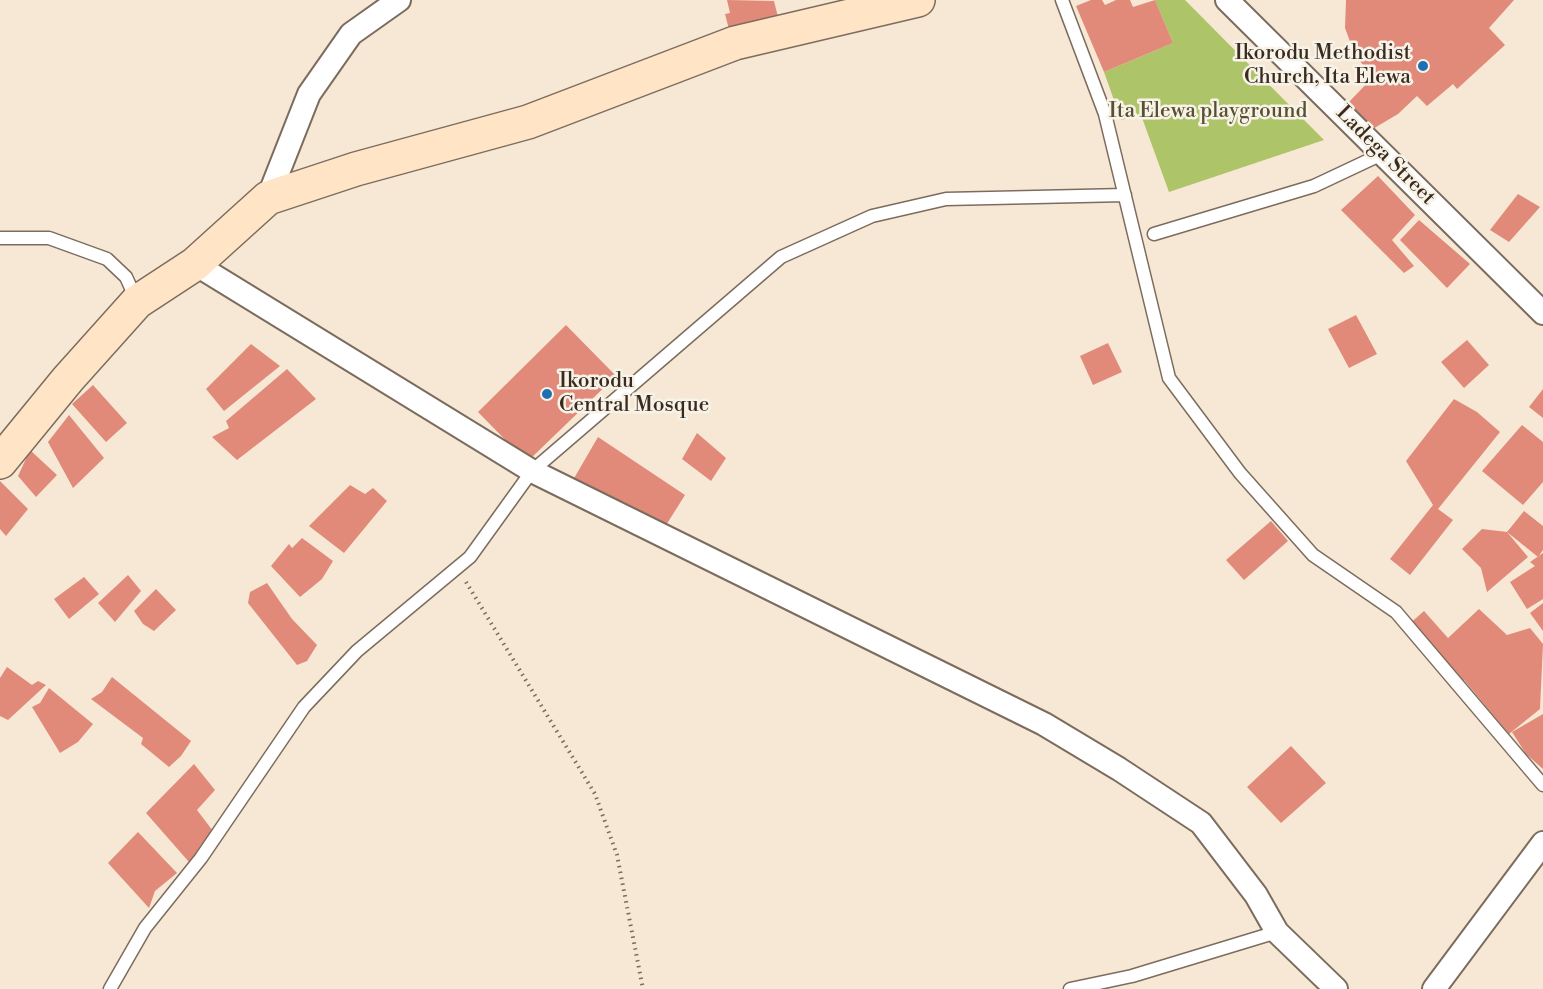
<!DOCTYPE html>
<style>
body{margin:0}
canvas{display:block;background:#f6e8d4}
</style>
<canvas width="1543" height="989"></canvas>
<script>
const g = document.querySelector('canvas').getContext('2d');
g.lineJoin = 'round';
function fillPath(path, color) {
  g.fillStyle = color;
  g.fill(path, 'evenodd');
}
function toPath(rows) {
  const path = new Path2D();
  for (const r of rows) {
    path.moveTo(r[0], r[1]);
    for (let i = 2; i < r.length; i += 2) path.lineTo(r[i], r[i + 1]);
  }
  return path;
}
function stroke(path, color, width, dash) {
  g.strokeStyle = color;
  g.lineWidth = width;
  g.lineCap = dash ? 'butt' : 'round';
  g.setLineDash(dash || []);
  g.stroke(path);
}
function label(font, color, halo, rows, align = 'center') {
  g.font = font + ' "Libre Bodoni",serif';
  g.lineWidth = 5;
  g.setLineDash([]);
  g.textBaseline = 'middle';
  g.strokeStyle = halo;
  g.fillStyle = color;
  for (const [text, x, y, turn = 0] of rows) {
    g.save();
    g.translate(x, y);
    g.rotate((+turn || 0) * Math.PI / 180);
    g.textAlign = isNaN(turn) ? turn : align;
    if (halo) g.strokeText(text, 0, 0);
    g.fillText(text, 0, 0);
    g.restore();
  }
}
fillPath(toPath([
 [1155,0,1185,0,1324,140,1169,192,1141,115,1121,120,1104,72,1173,43]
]), '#aec468');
fillPath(toPath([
 [727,0,774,1,780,25,731,37,725,14,730,13],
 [1091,0,1102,0,1105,5,1116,0,1130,0,1133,7,1155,0,1173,43,1104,72,1076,6],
 [1346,0,1514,0,1489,28,1505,45,1457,89,1453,84,1427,106,1417,96,1398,114,1371,130,1349,102,1373,77,1355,55,1345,28],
 [1378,176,1415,215,1392,240,1414,266,1404,273,1341,210],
 [1518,194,1540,207,1509,242,1490,230],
 [1419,220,1470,264,1447,288,1400,240],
 [1356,315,1377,354,1349,368,1328,329],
 [566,325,616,376,527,462,478,412],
 [1467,340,1489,365,1464,388,1441,362],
 [1108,343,1122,372,1093,385,1080,356],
 [251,344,280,366,224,411,206,389],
 [287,369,316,399,237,460,212,437,229,428,226,421],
 [93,385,127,423,106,442,72,404],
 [1543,389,1543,418,1529,407],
 [1454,399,1477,412,1500,432,1438,509,1453,520,1410,575,1390,559,1433,505,1406,461],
 [69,415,104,458,73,488,48,442],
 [1522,425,1543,442,1543,482,1523,505,1482,471],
 [697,433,726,458,711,481,682,459],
 [598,437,685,495,663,530,573,480],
 [30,450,57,475,36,497,18,476],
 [0,481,28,509,6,536,0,529],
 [350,485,365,494,373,488,387,501,344,553,309,526],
 [1524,511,1543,526,1543,550,1538,557,1507,532],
 [1271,521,1288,541,1244,580,1226,560],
 [1482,529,1507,532,1528,557,1487,592,1481,568,1462,549],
 [302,538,333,561,322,579,300,597,271,566,289,544,292,548],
 [1543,553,1543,599,1527,609,1510,582,1535,566,1530,562],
 [128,575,141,591,115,622,98,603],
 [84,577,99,594,69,619,54,599],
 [267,583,292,619,317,645,307,661,297,665,248,603,250,592],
 [156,589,176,610,154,631,143,624,134,611],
 [1543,603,1543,631,1530,613],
 [1479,609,1507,635,1530,628,1543,644,1540,709,1509,734,1464,680,1460,684,1407,626,1424,611,1448,638],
 [7,667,32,685,38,681,46,685,8,720,0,716,0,678],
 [112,677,191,741,181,756,169,767,141,744,143,738,91,699,102,692],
 [49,688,93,724,78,742,60,753,32,707,40,703],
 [1543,714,1543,769,1526,754,1512,732],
 [1291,746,1326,783,1281,823,1247,787],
 [194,764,215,790,197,810,213,831,189,862,146,813],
 [138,832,177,873,155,891,149,908,108,863]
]), '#e18a7a');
const lane = toPath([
 [1062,0,1105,114,1169,378,1240,473,1313,555,1396,612,1543,785],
 [1154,234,1314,186,1382,154],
 [0,238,49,238,107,259,126,277,137,301],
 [110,989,145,928,201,858,304,707,357,651,470,557,532,471,781,257,872,216,946,199,1125,195],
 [1070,989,1132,976,1277,932]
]);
const street = toPath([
 [1227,0,1543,313],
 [268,198,309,94,351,34,399,0],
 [195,264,532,471,1044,724,1119,769,1201,823,1256,895,1277,932,1336,989],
 [1434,989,1543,843]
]);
const secondary = toPath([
 [0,462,68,379,137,302,195,264,268,198,356,169,528,122,735,43,918,0]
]);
stroke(lane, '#7c6c5e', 15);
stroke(street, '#7c6c5e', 26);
stroke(secondary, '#7c6c5e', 36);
stroke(toPath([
 [466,582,595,794,617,855,643,989]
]), '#7c6c5e', 4, [1.5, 4.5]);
stroke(lane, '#fff', 12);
stroke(street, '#fff', 22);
stroke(secondary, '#ffe4c6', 33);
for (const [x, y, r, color] of [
 [1423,66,6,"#1f6fb2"],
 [547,394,6,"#1f6fb2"]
]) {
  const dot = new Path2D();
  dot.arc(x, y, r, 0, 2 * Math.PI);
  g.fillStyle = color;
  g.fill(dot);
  stroke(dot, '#f7f3e8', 2);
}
label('21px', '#3b2a1e', '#f7f3e8', [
 ["Ikorodu Methodist",1411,54],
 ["Church, Ita Elewa",1411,78],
 ["Ikorodu",559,382,"left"],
 ["Central Mosque",559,406,"left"]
], 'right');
label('21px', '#585030', '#f7f3e8', [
 ["Ita Elewa playground",1208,112]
]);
label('21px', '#3b2a1e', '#f7f3e8', [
 ["Ladega Street",1385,156,45]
]);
</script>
